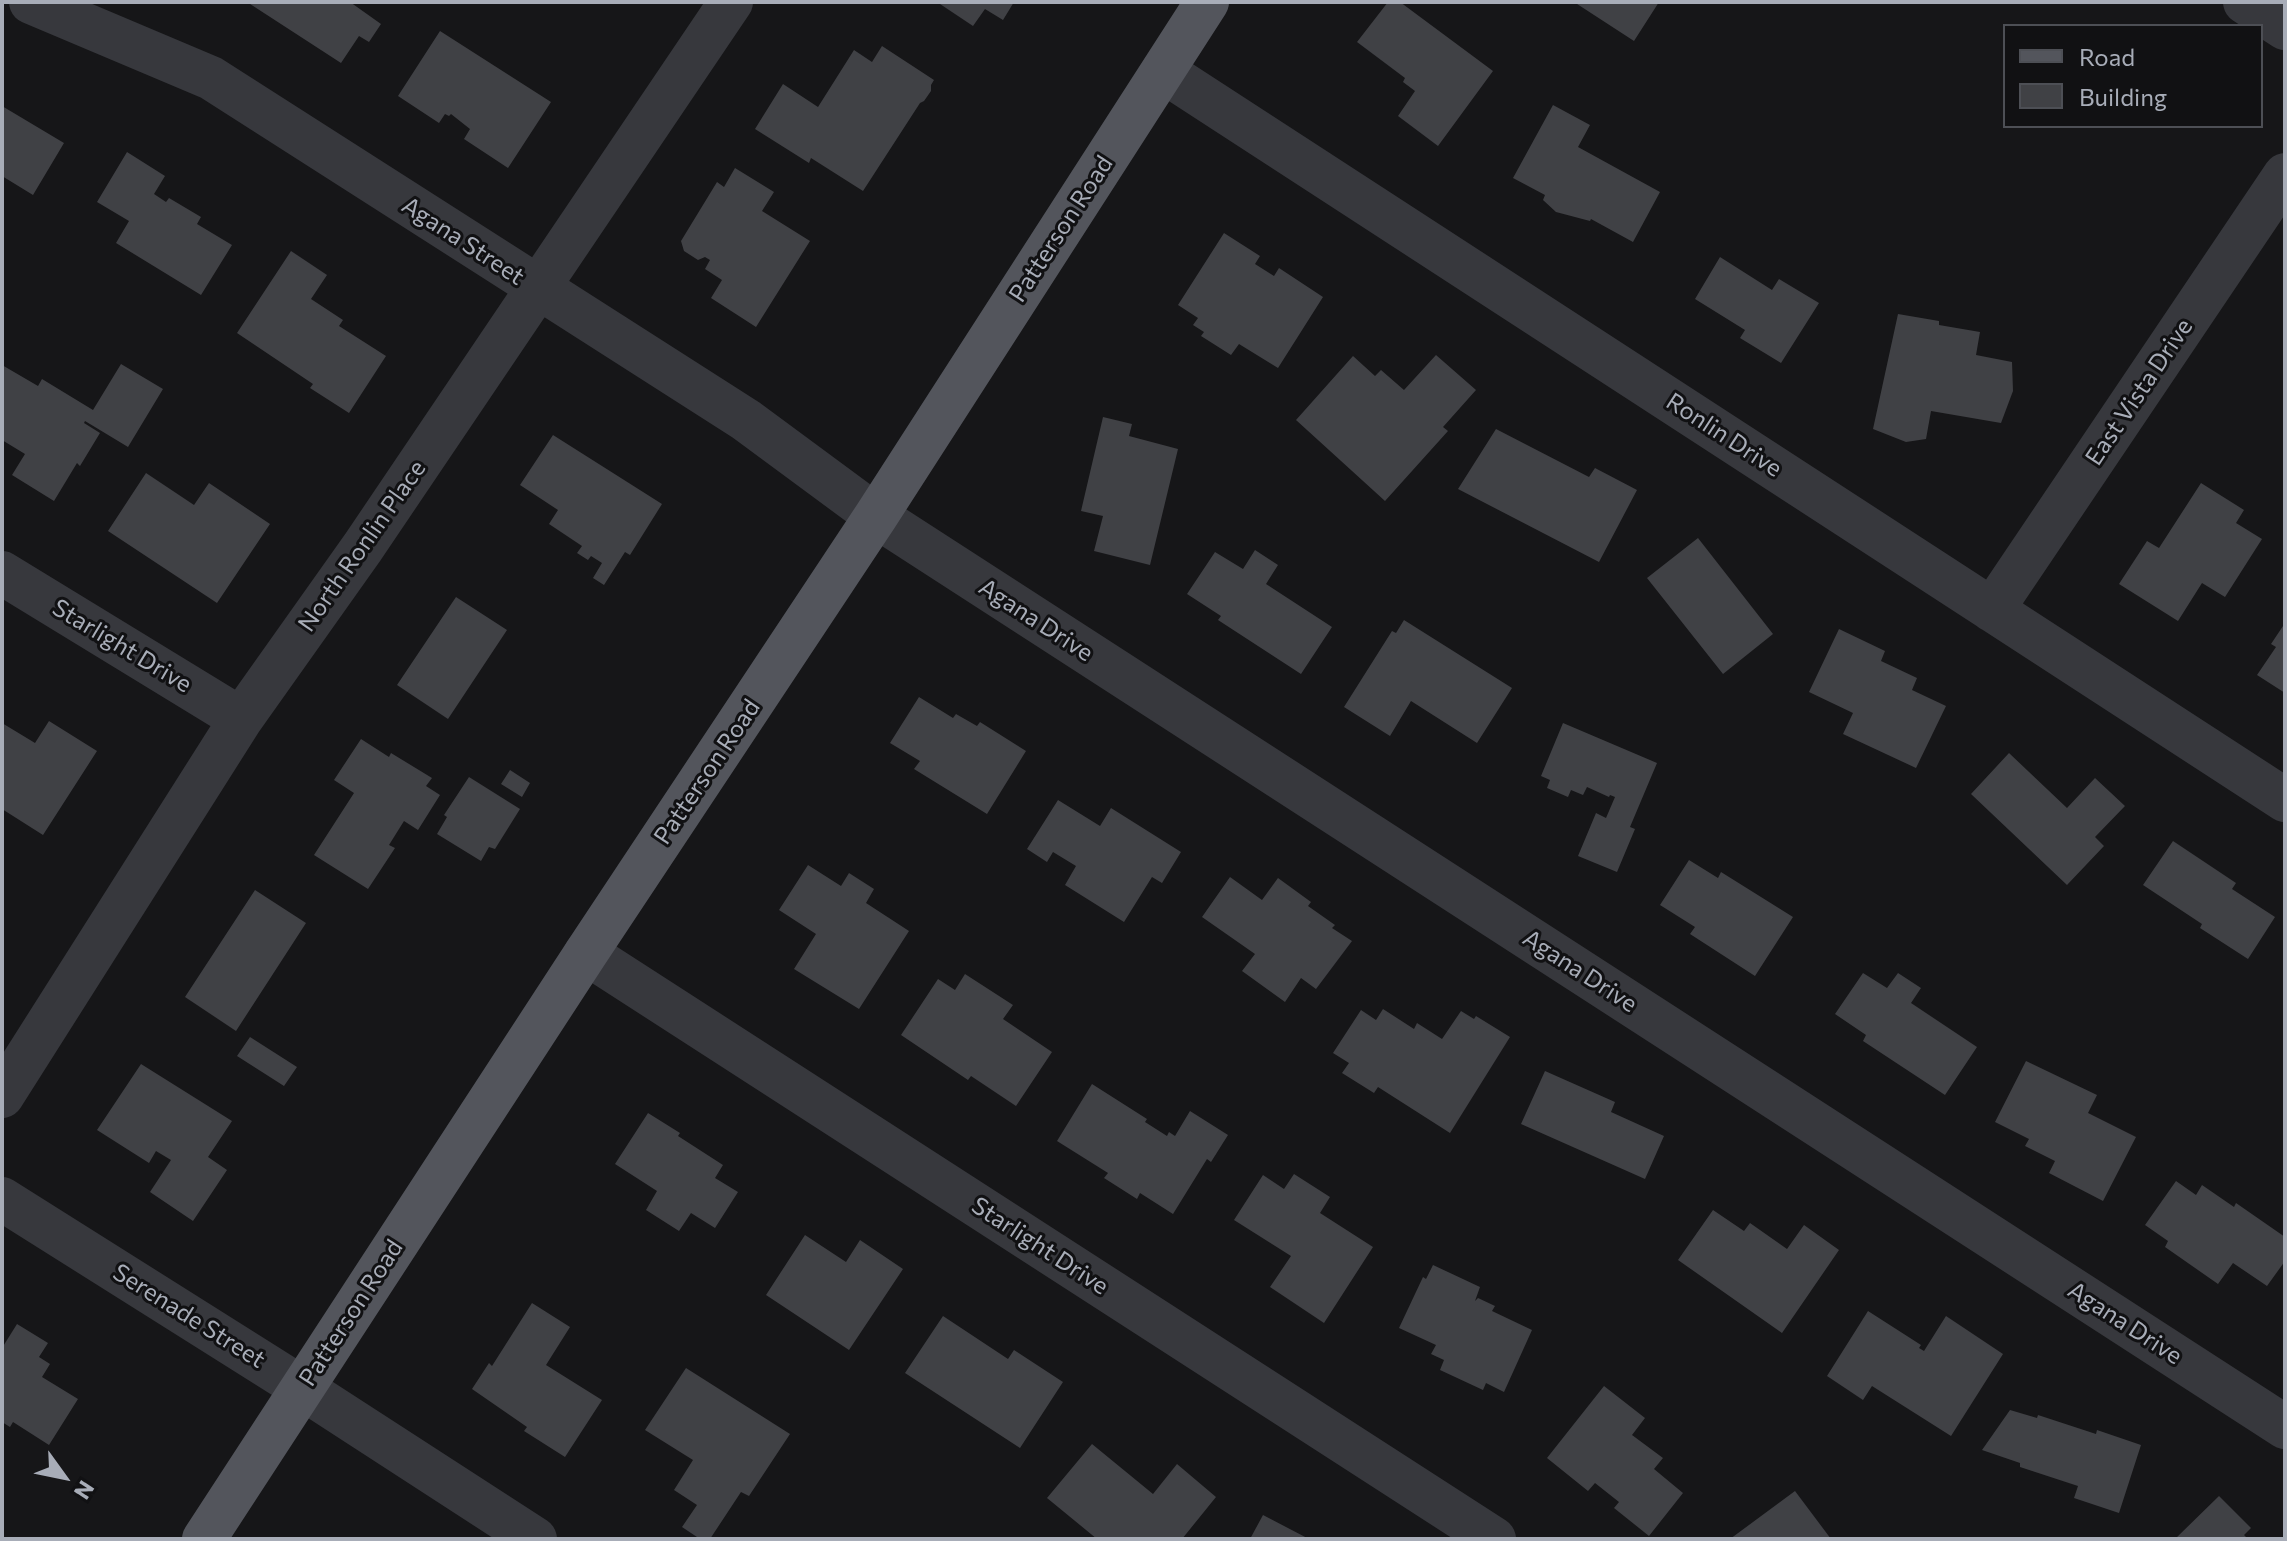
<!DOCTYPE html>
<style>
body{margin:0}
#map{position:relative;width:2287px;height:1541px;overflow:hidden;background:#161618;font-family:Commissioner,sans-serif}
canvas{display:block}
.frame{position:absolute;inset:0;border:4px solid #a8adb8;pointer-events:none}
.legend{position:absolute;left:2003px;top:24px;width:260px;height:104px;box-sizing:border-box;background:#111113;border:2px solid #4d4f55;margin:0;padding:10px 14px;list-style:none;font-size:24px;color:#a8adb8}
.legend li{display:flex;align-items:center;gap:16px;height:40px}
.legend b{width:40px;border:2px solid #4d4f55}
.north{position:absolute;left:24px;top:1437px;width:80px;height:80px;-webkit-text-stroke:6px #111113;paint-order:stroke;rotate:123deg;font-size:22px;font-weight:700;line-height:32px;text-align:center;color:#a8adb8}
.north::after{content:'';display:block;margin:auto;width:28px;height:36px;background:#a8adb8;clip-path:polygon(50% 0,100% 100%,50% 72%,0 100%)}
</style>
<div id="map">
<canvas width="2287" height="1541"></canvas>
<div class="frame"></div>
<ul class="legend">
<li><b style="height:10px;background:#53555c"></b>Road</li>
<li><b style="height:22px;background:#404145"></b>Building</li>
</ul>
<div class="north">N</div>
</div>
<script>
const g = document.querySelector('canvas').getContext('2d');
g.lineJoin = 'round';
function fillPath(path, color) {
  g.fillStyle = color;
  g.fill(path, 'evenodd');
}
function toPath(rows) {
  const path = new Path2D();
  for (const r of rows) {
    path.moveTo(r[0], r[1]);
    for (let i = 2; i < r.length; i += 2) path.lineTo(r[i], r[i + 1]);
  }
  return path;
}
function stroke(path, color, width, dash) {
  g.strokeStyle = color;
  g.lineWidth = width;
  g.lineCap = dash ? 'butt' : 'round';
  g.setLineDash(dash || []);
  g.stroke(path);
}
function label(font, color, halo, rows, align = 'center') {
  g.font = font + ' Commissioner,sans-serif';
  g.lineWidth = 6;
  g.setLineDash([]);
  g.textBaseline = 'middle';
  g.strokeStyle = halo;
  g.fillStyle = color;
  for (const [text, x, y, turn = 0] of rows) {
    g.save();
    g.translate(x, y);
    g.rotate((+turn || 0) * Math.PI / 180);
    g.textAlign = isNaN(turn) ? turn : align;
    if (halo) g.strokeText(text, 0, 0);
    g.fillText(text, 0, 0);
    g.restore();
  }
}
fillPath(toPath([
 [247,2,350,2,381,24,369,42,359,36,341,63],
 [937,2,1014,2,1003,20,985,9,973,26],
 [1388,2,1400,2,1493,71,1438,146,1398,116,1415,91,1403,82,1405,78,1357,42],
 [1574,2,1659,2,1634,41],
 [440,31,551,102,508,168,464,139,470,129,451,114,449,116,445,114,439,123,398,96],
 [882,46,934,80,931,85,931,91,924,101,920,103,863,191,811,158,809,163,755,129,783,84,818,107,854,50,872,62],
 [1553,105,1590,125,1578,147,1660,192,1633,242,1591,219,1590,221,1556,212,1543,200,1545,195,1513,178],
 [2,106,64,143,33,195,2,176],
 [127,152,165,176,154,194,166,202,169,198,201,217,197,224,232,245,201,295,116,243,129,221,97,202],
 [735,168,774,192,762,211,810,241,756,327,711,298,722,280,705,269,710,260,705,257,698,260,684,251,681,241,717,182,724,187],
 [1224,233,1260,256,1255,264,1274,276,1279,268,1323,297,1278,368,1239,344,1231,355,1201,336,1204,332,1193,325,1198,318,1178,305],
 [291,251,327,275,311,299,343,320,339,326,386,356,349,413,310,388,313,384,237,333],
 [1720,257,1772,290,1779,279,1819,303,1781,363,1740,338,1745,330,1695,299],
 [1898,314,1939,321,1939,325,1980,332,1976,355,2012,362,2013,391,2001,423,1931,411,1926,439,1906,442,1873,429],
 [1436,355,1476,390,1443,427,1448,431,1385,501,1296,420,1353,356,1375,376,1381,370,1404,390],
 [121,364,163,389,128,447,85,421,84,423,100,433,80,466,77,463,54,501,12,475,25,454,2,440,2,365,38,386,42,379,93,410],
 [1103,417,1132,424,1129,436,1178,449,1150,565,1094,551,1103,516,1081,511],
 [1496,429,1589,477,1595,468,1637,490,1599,562,1458,489],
 [553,435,662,504,630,555,625,552,604,585,593,578,602,563,591,556,588,560,577,553,582,546,549,524,558,510,520,485],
 [146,473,194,505,209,483,270,524,217,603,108,531],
 [2201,483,2244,510,2236,523,2262,539,2225,597,2202,583,2178,621,2119,584,2147,541,2159,548],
 [1698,538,1773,634,1723,674,1647,578],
 [1255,550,1278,565,1266,584,1332,627,1301,674,1218,620,1221,616,1187,594,1215,552,1243,569],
 [456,597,507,630,448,719,397,685],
 [1404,620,1512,688,1477,743,1411,701,1390,736,1344,707,1392,631,1396,633],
 [2285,623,2285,693,2257,675,2276,647,2271,644],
 [1839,629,1885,651,1881,661,1917,678,1912,690,1946,706,1916,768,1843,734,1853,713,1809,692],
 [919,697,953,718,956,714,977,726,980,722,1026,751,987,814,914,769,920,761,890,743],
 [49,721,97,751,43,835,2,809,2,723,35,743],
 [1563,723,1657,763,1630,827,1635,829,1617,872,1578,856,1596,813,1606,818,1615,797,1610,795,1609,797,1587,787,1583,795,1571,790,1568,797,1547,788,1550,780,1541,776],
 [361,739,389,757,391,753,432,778,426,786,440,795,418,830,404,821,389,845,395,848,368,889,314,855,354,793,334,780],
 [2009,753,2067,808,2095,778,2125,806,2095,837,2104,846,2067,885,1971,794],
 [510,770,530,783,522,797,501,784],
 [469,777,520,809,495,849,489,847,481,861,437,834,447,817,444,815],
 [1058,800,1100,826,1111,808,1181,852,1162,883,1152,877,1124,922,1065,885,1076,866,1053,852,1047,862,1027,849],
 [2173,841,2236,883,2232,889,2275,917,2248,959,2200,928,2202,924,2143,885],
 [1689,860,1718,878,1721,872,1793,917,1755,976,1690,934,1695,927,1660,905],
 [808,865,841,886,849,873,874,889,866,903,909,931,859,1009,794,969,816,934,779,910],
 [1230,877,1262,900,1278,878,1311,902,1308,906,1335,925,1332,928,1352,941,1316,989,1301,978,1285,1002,1242,971,1255,954,1202,917],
 [255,890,306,923,236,1031,185,997],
 [1863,973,1887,988,1898,973,1921,988,1911,1003,1977,1047,1945,1095,1863,1041,1866,1035,1835,1014],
 [965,974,1013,1005,1003,1019,1052,1052,1016,1106,971,1076,968,1080,901,1035,938,979,955,990],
 [1383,1009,1414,1029,1417,1023,1442,1039,1461,1011,1474,1019,1476,1016,1510,1037,1450,1133,1378,1087,1374,1093,1342,1073,1349,1063,1333,1053,1361,1010,1376,1020],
 [250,1037,297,1067,284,1086,237,1056],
 [2026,1061,2097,1095,2088,1113,2136,1137,2103,1201,2049,1173,2055,1161,2025,1146,2029,1139,1995,1122],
 [141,1064,232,1121,208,1157,227,1170,193,1221,150,1192,171,1160,156,1151,149,1163,97,1130],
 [1545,1071,1615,1102,1611,1112,1664,1136,1645,1179,1521,1124],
 [1092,1084,1147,1119,1145,1122,1167,1136,1169,1132,1175,1136,1190,1111,1228,1135,1211,1162,1207,1159,1173,1214,1140,1193,1137,1199,1104,1178,1108,1173,1057,1141],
 [648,1113,680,1133,678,1136,723,1165,715,1178,738,1192,715,1228,691,1213,679,1231,646,1210,657,1191,615,1164],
 [1294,1174,1330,1197,1320,1213,1373,1247,1324,1323,1270,1287,1291,1256,1234,1220,1263,1175,1284,1189],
 [2176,1181,2196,1195,2202,1185,2234,1207,2236,1203,2285,1237,2285,1261,2267,1286,2233,1263,2218,1284,2165,1247,2168,1241,2145,1225],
 [1713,1210,1744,1231,1750,1223,1787,1249,1804,1225,1839,1250,1782,1333,1678,1260],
 [805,1235,846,1262,860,1240,903,1269,849,1350,766,1295],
 [1433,1265,1480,1287,1475,1301,1478,1298,1495,1306,1492,1311,1532,1330,1504,1392,1486,1383,1483,1390,1440,1370,1444,1360,1431,1354,1436,1345,1399,1328,1423,1277,1426,1279],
 [532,1303,570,1327,546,1365,602,1400,565,1457,524,1431,527,1427,472,1389,489,1363,492,1366],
 [1868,1311,1921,1345,1919,1348,1924,1351,1946,1316,2003,1354,1951,1436,1872,1386,1863,1400,1827,1376],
 [943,1316,1008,1359,1014,1350,1063,1382,1020,1448,905,1373],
 [17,1324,48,1343,39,1357,50,1364,42,1377,78,1399,49,1445,13,1422,10,1427,2,1422,2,1348],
 [686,1368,790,1434,749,1496,741,1492,710,1539,700,1539,682,1527,697,1505,674,1490,693,1460,645,1430],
 [1604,1386,1645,1418,1632,1435,1663,1458,1654,1469,1683,1493,1649,1536,1614,1508,1619,1502,1595,1483,1588,1491,1547,1458],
 [2010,1410,2037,1418,2038,1415,2096,1434,2097,1430,2141,1445,2119,1513,2074,1498,2078,1486,2020,1467,2020,1463,1982,1450],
 [1092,1444,1153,1494,1177,1464,1216,1497,1182,1539,1097,1539,1047,1498],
 [1795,1491,1831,1539,1730,1539],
 [2219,1496,2251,1528,2244,1535,2248,1539,2175,1539],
 [1263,1515,1309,1539,1250,1539]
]), '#404145');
stroke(toPath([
 [31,2,211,78,746,420,876,516,2285,1427],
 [1163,71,2285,800],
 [2,573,241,719],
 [1992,610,2285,175],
 [586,953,1494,1539],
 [2,1096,241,719,363,547,731,2],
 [2,1199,302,1388,535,1539]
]), '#37383d', 44);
stroke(toPath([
 [2245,2,2285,28]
]), '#37383d', 44);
stroke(toPath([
 [204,1539,586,953,876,516,1207,2]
]), '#53555c', 44);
label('24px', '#a8adb8', '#111113', [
 ["Patterson Road",1061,229,-57],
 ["Agana Street",463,241,33],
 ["East Vista Drive",2139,392,-56],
 ["Ronlin Drive",1724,435,33],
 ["North Ronlin Place",362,546,-55],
 ["Agana Drive",1036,620,33],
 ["Starlight Drive",122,646,31],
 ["Patterson Road",707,772,-56],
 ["Agana Drive",1580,971,33],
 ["Starlight Drive",1040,1246,33],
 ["Patterson Road",351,1313,-57],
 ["Serenade Street",189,1316,32],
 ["Agana Drive",2125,1323,33]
]);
</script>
